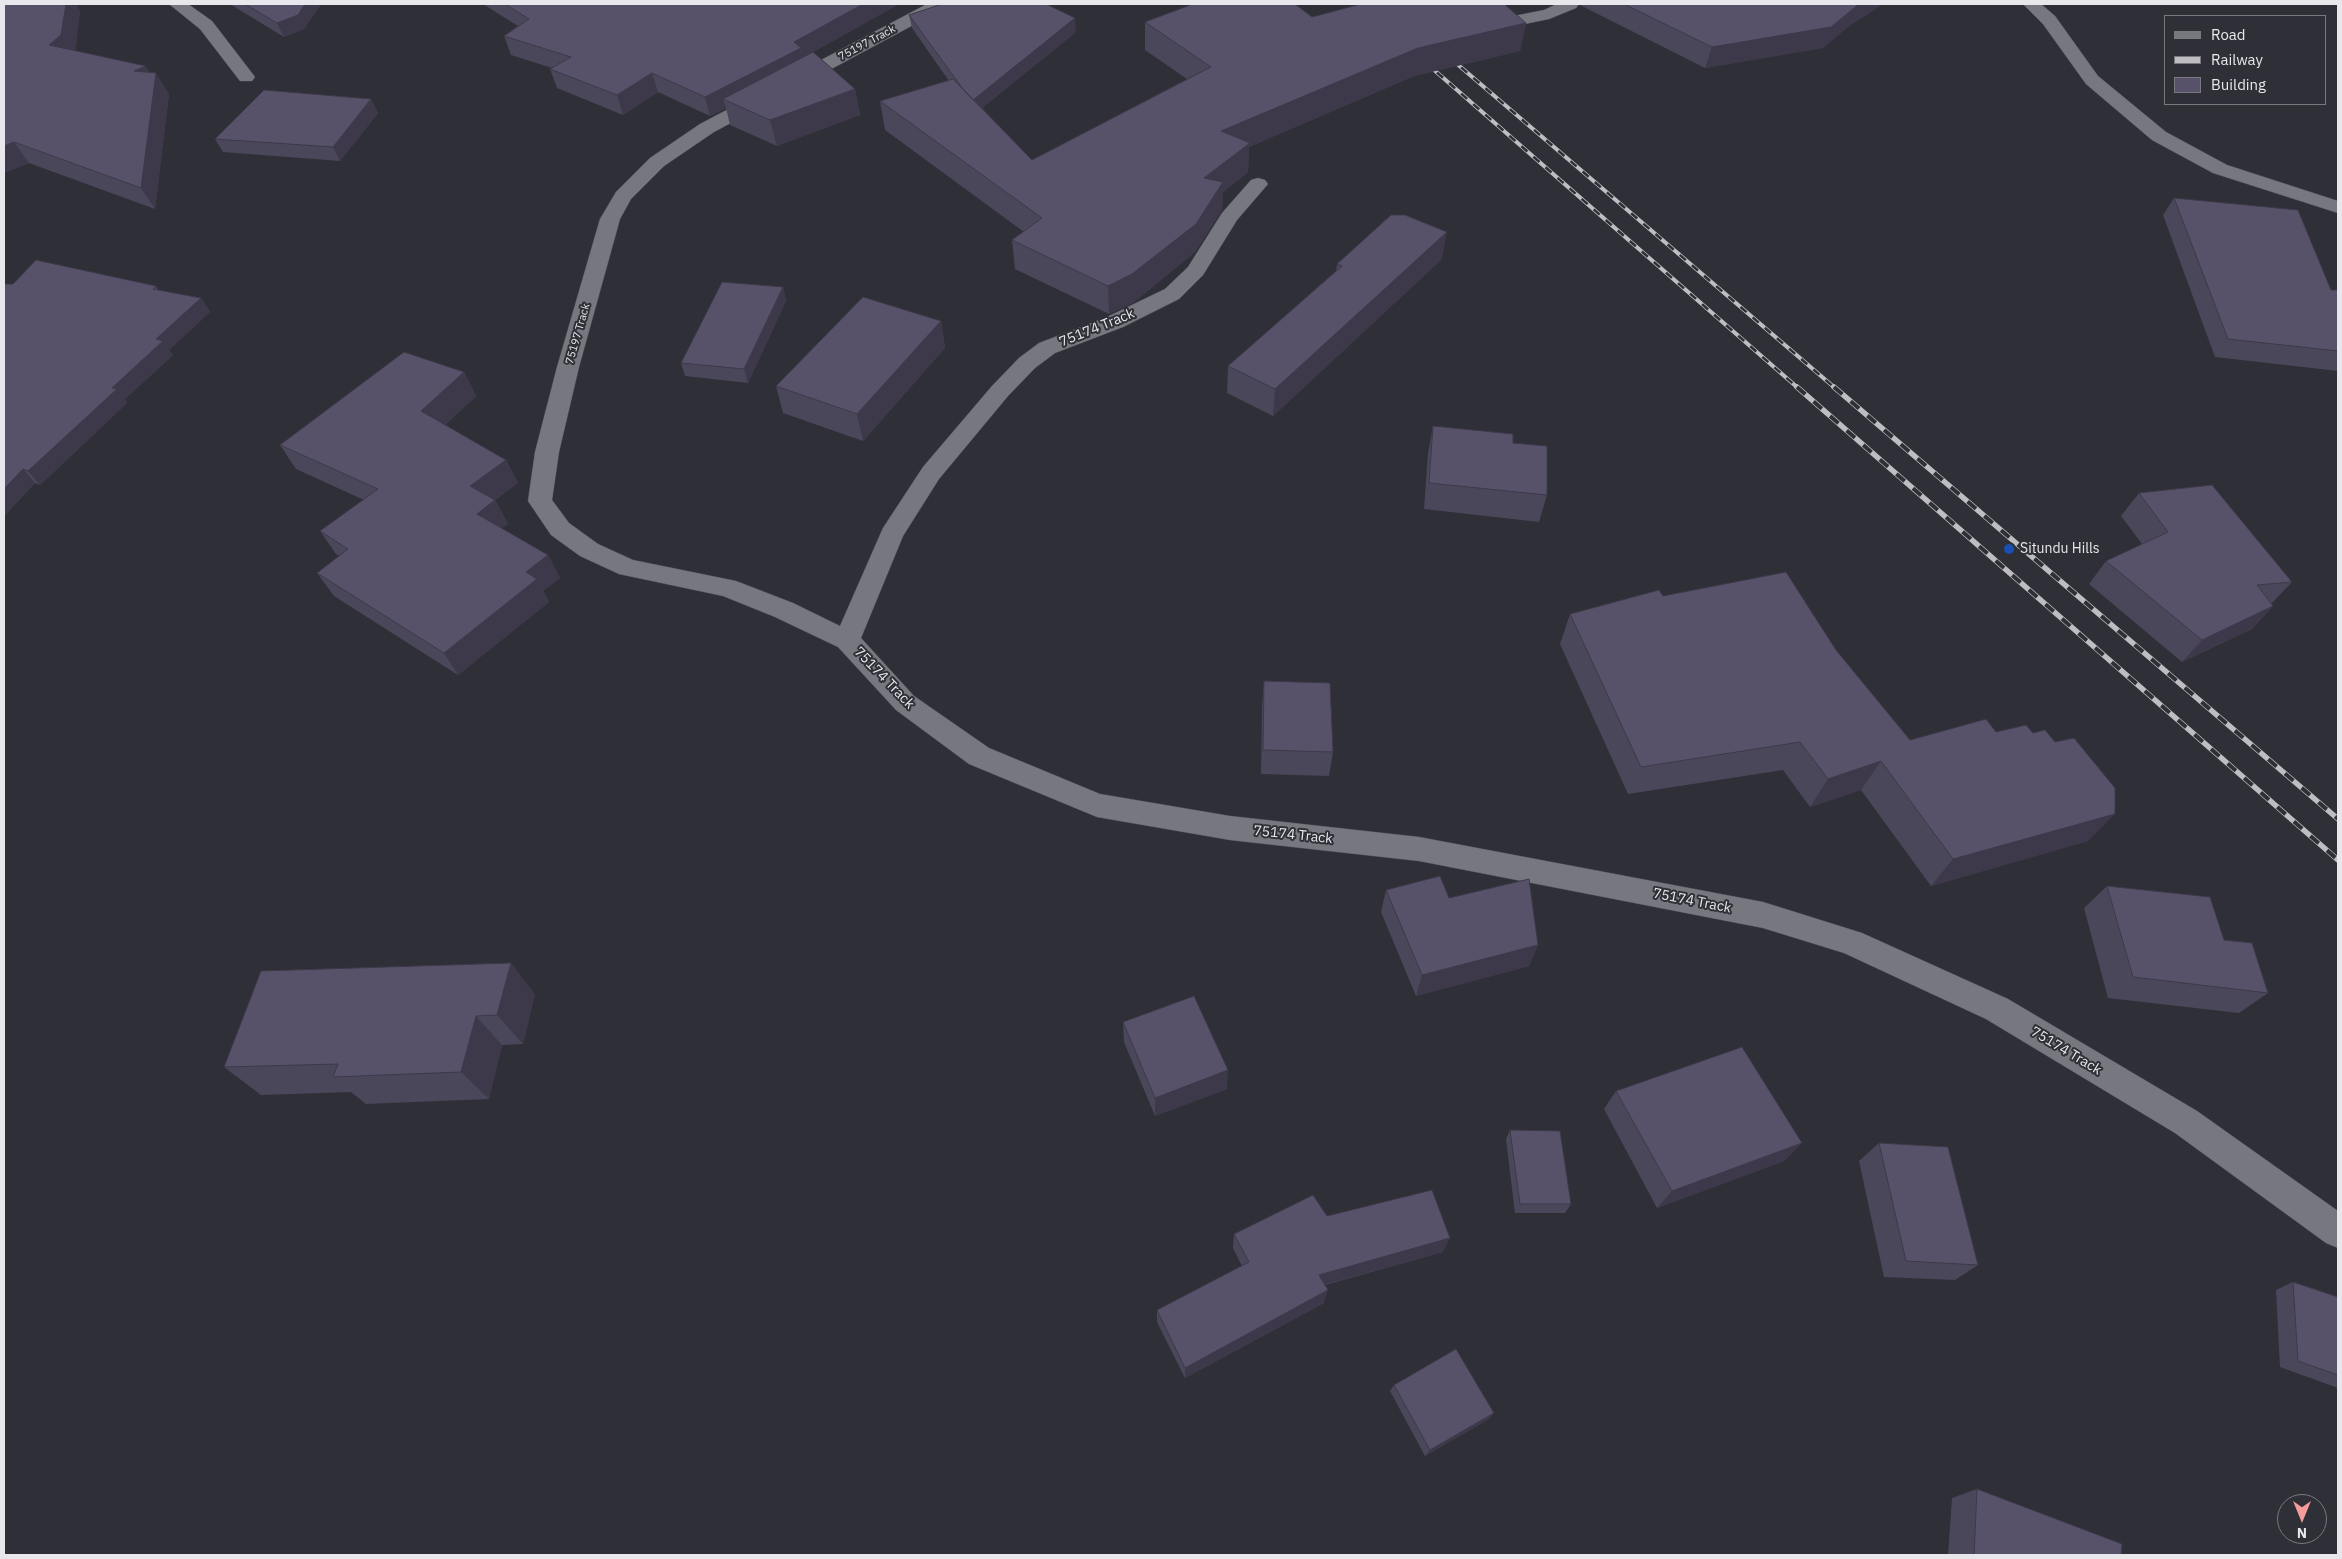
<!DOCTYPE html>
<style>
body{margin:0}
#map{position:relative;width:2342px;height:1559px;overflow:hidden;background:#2f2f37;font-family:"IBM Plex Sans",sans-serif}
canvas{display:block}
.frame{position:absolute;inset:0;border:5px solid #e7e7ec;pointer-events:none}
.legend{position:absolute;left:2164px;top:15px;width:162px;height:90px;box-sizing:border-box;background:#2f2f37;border:1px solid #79797f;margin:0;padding:6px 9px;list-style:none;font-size:15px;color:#e7e7ec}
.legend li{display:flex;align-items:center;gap:10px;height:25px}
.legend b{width:25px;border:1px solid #79797f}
.north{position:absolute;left:2277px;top:1494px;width:50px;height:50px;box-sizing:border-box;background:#2f2f37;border:1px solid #79797f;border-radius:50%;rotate:180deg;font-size:14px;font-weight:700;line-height:20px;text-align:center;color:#e7e7ec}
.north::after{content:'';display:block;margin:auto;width:18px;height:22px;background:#f59b9c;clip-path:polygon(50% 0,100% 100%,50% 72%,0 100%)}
</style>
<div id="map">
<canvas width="2342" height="1559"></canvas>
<div class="frame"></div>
<ul class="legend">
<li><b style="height:6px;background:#777780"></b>Road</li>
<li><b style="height:6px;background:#bdbdc2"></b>Railway</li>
<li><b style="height:14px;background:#57526a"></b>Building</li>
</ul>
<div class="north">N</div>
</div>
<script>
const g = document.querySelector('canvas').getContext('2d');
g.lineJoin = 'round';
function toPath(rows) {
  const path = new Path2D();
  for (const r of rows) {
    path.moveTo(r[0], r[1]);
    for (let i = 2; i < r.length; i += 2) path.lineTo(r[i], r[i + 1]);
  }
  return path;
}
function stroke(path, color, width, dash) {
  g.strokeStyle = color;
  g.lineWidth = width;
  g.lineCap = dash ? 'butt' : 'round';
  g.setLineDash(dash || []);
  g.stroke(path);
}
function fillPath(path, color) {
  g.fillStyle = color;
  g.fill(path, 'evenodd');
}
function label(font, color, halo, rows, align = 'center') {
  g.font = font + ' "IBM Plex Sans",sans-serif';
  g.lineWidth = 4;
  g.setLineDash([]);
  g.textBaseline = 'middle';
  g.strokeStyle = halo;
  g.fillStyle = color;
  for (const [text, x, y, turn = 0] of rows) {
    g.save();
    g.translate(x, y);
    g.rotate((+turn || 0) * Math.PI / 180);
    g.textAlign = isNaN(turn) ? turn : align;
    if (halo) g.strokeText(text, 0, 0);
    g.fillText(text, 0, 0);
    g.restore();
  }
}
const minor = toPath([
 [169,4,188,4,212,21,255,77,252,81,240,81,200,29,169,4],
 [927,4,948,4,945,8,714,132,664,166,631,199,620,219,579,367,559,452,552,500,569,523,598,544,633,560,736,581,793,603,840,626,883,528,923,467,992,386,1019,358,1039,343,1107,317,1165,289,1188,267,1222,213,1251,180,1258,178,1265,180,1268,184,1237,220,1203,275,1179,299,1123,327,1055,353,1035,368,1008,396,939,479,903,536,861,638,914,696,989,748,1100,794,1230,816,1419,837,1763,902,1862,933,2008,999,2197,1111,2338,1211,2338,1248,2326,1243,2175,1133,1986,1019,1844,953,1763,928,1419,861,1230,840,1097,817,969,764,896,710,838,647,775,617,723,596,619,574,580,556,551,535,528,501,535,452,557,367,600,219,616,192,650,158,700,124,927,4],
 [1557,4,1579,4,1576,8,1549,19,1515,26,1509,25,1506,21,1509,17,1544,10,1557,4],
 [2023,4,2041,4,2055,16,2098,76,2166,132,2227,165,2338,201,2338,213,2213,173,2152,140,2086,84,2043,24,2023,4]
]);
stroke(minor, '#4d4d54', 1);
fillPath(minor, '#777780');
const railFar1 = toPath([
 [1449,57,1835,388],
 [1425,62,1798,388]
]);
const rail = toPath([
 [1797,387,2338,860],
 [1834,387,2338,819]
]);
stroke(railFar1, '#bdbdc2', 4);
stroke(rail, '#bdbdc2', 5.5);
stroke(railFar1, '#2f2f37', 2.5, [8]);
stroke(rail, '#2f2f37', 4, [11]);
fillPath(toPath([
 [4,4,76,4,80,11,75,51,150,72,169,94,155,209,29,163,4,173],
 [230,4,321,4,304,29,284,37],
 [483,4,899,4,813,52,855,89,860,115,777,146,730,125,726,108,710,116,658,92,623,115,557,88,550,69,552,68,511,55,504,36,518,26],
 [1581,4,1883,4,1849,26,1823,48,1705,68,1580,5],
 [909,15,1076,32,982,108,1032,160,1187,79,1145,50,1145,22,1312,17,1526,23,1520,51,1414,76,1249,147,1248,172,1223,192,1222,210,1195,252,1133,303,1109,314,1015,269,1012,240,1024,232,885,130,880,101,949,81,912,28],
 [371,99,378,113,340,161,223,152,215,139],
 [2174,198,2331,290,2338,290,2338,371,2215,357,2163,215],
 [1442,259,1273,416,1227,393,1228,366,1336,271,1337,264],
 [13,284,156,286,158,290,201,298,210,312,169,350,173,355,125,399,127,403,40,485,35,483,4,516],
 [783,287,786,301,748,383,685,376,681,363],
 [941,321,945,348,863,441,783,413,776,386],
 [464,372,476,396,445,425,506,460,518,483,495,500,508,524,501,528,548,555,560,578,543,591,549,602,458,675,334,596,317,573,339,556,336,554,320,531,364,500,296,469,280,445],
 [1433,426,1513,443,1547,495,1539,522,1424,509,1428,453],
 [2139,493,2292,582,2271,604,2273,606,2252,629,2182,662,2089,584,2106,561,2142,544,2121,516],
 [1663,596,1836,650,1910,740,1996,732,2088,841,1931,886,1861,790,1810,807,1783,770,1628,794,1560,644,1570,614],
 [1264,681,1333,752,1329,776,1261,774,1262,706],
 [2107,886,2224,940,2268,993,2239,1013,2108,998,2084,908],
 [1386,890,1449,898,1538,945,1529,966,1416,996,1381,912],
 [535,994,523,1044,502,1045,489,1099,366,1104,351,1092,261,1095,224,1067],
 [1123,1022,1227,1089,1155,1116,1124,1042],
 [1616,1091,1802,1143,1784,1161,1657,1208,1604,1109],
 [1510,1130,1571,1204,1565,1213,1515,1213,1506,1139],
 [1879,1143,1978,1265,1955,1280,1884,1277,1859,1161],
 [1327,1216,1443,1252,1325,1285,1324,1303,1185,1378,1157,1322,1157,1310,1242,1266,1233,1248,1234,1234],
 [2293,1282,2338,1297,2338,1388,2280,1367,2276,1290],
 [1394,1385,1494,1413,1489,1419,1425,1456,1390,1391],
 [1977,1489,2121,1555,1948,1555,1952,1498]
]), '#4b475b');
fillPath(toPath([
 [66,4,76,4,80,11,75,55,49,45],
 [305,4,321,4,304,29,284,37,277,23],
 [863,4,899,4,803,58,723,99,726,108,710,116,705,97,794,42],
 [1859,4,1883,4,1849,26,1823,48,1705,68,1712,47],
 [1075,18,1076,32,973,115,972,101],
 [1526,23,1520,51,1414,76,1249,147,1248,172,1223,192,1222,210,1195,252,1133,303,1109,314,1108,286,1204,178,1221,131,1418,48],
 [146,66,155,82,156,73,169,94,155,209,141,188,134,71],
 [652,73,658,92,623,115,617,95],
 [855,89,860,115,777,146,770,120],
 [371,99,378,113,340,161,333,147],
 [14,142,29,163,4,173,4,146],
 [1447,232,1442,259,1273,416,1275,389],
 [783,287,786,301,748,383,744,369],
 [201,298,210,312,169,350,173,355,125,399,127,403,40,485,28,471,112,388,156,339],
 [941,321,945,348,863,441,857,414],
 [464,372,476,396,434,435,421,411],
 [506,460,518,483,495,500,508,524,489,537,477,514,470,486],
 [23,469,35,483,4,516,4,489],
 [548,555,560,578,543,591,549,602,458,675,444,653,526,572],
 [2273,606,2252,629,2182,662,2202,640],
 [1881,761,1861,790,1810,807,1828,779],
 [2115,814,2088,841,1931,886,1953,859],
 [1538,945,1529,966,1416,996,1422,975],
 [511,963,535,994,523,1044,497,1015],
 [476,1016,502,1045,489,1099,461,1072],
 [1228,1070,1227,1089,1155,1116,1155,1098],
 [1802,1143,1784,1161,1657,1208,1672,1191],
 [1450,1238,1443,1252,1315,1287,1319,1275],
 [1328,1290,1324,1303,1185,1378,1185,1368],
 [1494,1413,1489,1419,1425,1456,1430,1450]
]), '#3d394a');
const building = toPath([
 [4,4,66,4,61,35,49,45,146,66,134,71,156,73,141,188,14,142,4,146,4,4],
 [245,4,305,4,298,15,277,23,245,4],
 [505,4,863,4,794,42,801,48,705,97,652,73,617,95,550,69,571,57,504,36,529,19,505,4],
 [942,4,1046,4,1075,18,973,100,963,89,909,15,942,4],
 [1193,4,1295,4,1312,17,1361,4,1504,4,1526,23,1418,48,1221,131,1250,143,1204,178,1223,182,1196,224,1132,274,1108,286,1012,240,1042,218,880,101,953,79,1032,160,1211,67,1145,22,1193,4],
 [1624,4,1859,4,1831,27,1712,47,1624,4],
 [813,52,855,89,770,120,723,99,813,52],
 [264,90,371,99,333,147,215,139,264,90],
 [2174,198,2298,210,2331,290,2338,290,2338,351,2228,339,2174,198],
 [1391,215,1405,215,1447,232,1275,389,1228,366,1342,266,1337,264,1391,215],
 [36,260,156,286,153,289,201,298,156,339,163,341,112,388,117,389,28,471,23,469,4,489,4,284,13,284,36,260],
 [722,282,783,287,744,369,681,363,722,282],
 [863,297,941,321,857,414,776,386,863,297],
 [404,352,464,372,421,411,506,460,470,486,495,500,477,514,548,555,526,572,537,579,444,653,317,573,348,549,320,531,378,489,280,445,404,352],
 [1433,426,1513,434,1513,443,1547,446,1547,495,1429,483,1433,426],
 [2212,485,2292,582,2257,585,2273,606,2202,640,2106,561,2168,532,2139,493,2212,485],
 [1786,572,1836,650,1910,740,1986,719,1996,732,2026,725,2033,733,2045,730,2055,742,2074,738,2115,788,2115,814,1953,859,1881,761,1828,779,1800,742,1641,767,1570,614,1659,590,1663,596,1786,572],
 [1264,681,1330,683,1333,752,1263,750,1264,681],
 [1440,876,1449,898,1529,879,1538,945,1422,975,1386,890,1440,876],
 [2107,886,2210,897,2224,940,2252,943,2268,993,2133,977,2107,886],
 [511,963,497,1015,476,1016,461,1072,333,1077,338,1064,224,1067,261,971,511,963],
 [1194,996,1228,1070,1155,1098,1123,1022,1194,996],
 [1742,1047,1802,1143,1672,1191,1616,1091,1742,1047],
 [1510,1130,1560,1131,1571,1204,1520,1204,1510,1130],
 [1879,1143,1948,1147,1978,1265,1906,1261,1879,1143],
 [1432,1190,1450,1238,1319,1275,1328,1290,1185,1368,1157,1310,1249,1262,1234,1234,1313,1195,1327,1216,1432,1190],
 [2293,1282,2338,1297,2338,1375,2298,1361,2293,1282],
 [1456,1349,1494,1413,1430,1450,1394,1385,1456,1349],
 [1977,1489,2122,1544,2121,1555,1974,1555,1977,1489]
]);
fillPath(building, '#57526a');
stroke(building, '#3d394a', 1);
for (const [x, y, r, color] of [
 [2009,549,6,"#1a4fb4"]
]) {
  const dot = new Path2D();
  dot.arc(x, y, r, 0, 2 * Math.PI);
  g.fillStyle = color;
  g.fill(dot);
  stroke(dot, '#2f2f37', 2);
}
label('11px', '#e7e7ec', '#2f2f37', [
 ["75197 Track",867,43,-28],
 ["75197 Track",578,334,-74]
]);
label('14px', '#e7e7ec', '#2f2f37', [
 ["75174 Track",1097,328,-22],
 ["75174 Track",884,678,46],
 ["75174 Track",1293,835,6],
 ["75174 Track",1692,901,11],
 ["75174 Track",2066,1051,31]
]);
label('14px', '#e7e7ec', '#2f2f37', [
 ["Situndu Hills",2020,549]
], 'left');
</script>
